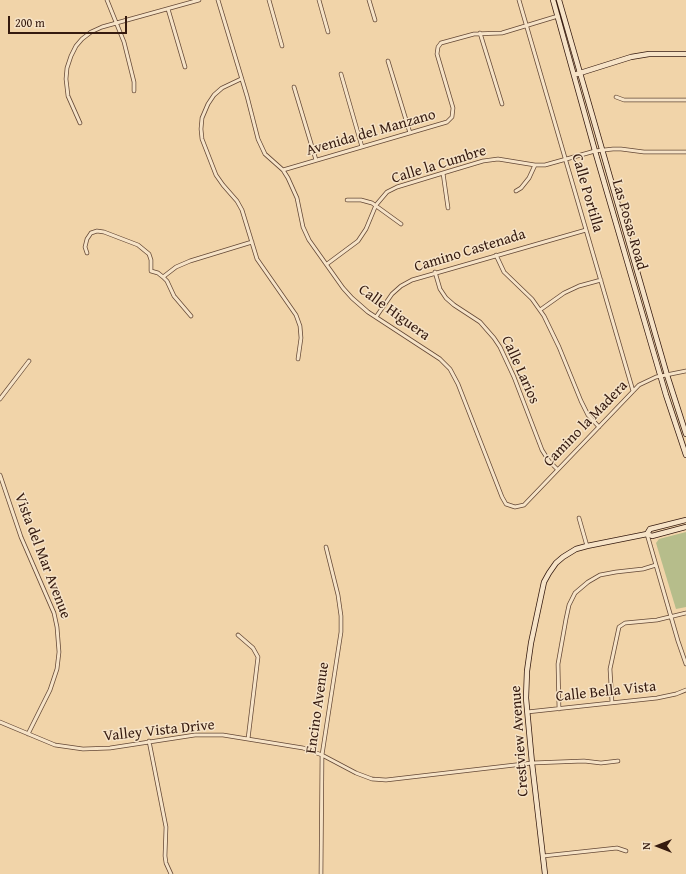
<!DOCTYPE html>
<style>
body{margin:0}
#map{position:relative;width:686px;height:874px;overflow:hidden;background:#f1d4a9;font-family:"Gentium Book Plus",serif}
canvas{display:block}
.north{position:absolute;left:638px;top:826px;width:40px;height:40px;-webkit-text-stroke:3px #f6e3c7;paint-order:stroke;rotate:270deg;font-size:11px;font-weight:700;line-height:16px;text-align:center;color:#351a0f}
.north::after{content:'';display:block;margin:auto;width:14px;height:18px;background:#351a0f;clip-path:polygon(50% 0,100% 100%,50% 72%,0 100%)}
.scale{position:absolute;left:8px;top:16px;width:119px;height:18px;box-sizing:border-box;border:2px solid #351a0f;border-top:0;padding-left:5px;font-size:12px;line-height:14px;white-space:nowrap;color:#351a0f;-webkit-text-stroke:3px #f6e3c7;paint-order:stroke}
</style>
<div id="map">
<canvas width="686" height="874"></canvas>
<div class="north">N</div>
<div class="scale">200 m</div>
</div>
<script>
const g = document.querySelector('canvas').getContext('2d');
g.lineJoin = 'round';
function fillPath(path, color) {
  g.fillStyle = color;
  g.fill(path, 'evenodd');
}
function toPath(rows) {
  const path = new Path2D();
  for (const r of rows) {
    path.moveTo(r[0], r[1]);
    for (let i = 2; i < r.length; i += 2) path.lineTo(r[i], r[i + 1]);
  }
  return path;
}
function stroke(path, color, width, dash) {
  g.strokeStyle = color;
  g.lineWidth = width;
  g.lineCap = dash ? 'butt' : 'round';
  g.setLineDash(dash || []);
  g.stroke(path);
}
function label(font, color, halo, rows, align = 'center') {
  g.font = font + ' "Gentium Book Plus",serif';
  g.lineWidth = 3;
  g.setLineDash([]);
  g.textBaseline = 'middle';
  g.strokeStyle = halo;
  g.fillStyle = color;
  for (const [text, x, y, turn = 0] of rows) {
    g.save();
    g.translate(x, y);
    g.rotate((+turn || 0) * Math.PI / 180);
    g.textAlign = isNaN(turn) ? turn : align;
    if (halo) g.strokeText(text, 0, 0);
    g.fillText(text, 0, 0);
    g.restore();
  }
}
fillPath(toPath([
 [686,532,686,607,676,609,656,543,659,539]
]), '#b6bd8b');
const street = toPath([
 [107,0,124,42,134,82,134,91],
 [218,0,247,96,258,139,265,154,283,170,288,178,297,198,303,227,309,240,343,288,352,298,368,312,440,359,450,369,458,384,502,497,506,504,515,507,524,505,639,385,656,377,686,371],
 [269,0,282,46],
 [319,0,328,32],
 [369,0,375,20],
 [519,0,633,391],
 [168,9,185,67],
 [480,33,502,104],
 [388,61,410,133],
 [341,74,362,147],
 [241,79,222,88,214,95,208,104,202,118,201,129,202,139,216,175,223,185,237,201,242,210,257,259,296,315,300,326,301,338,298,359],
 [294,87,316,160],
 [616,97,624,100,686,100],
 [80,123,68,96,66,79,67,68,71,56,76,46,82,39,91,32,102,27,199,0],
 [283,170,447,122,452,117,453,108,437,54,438,47,441,43,474,34,502,33,558,16],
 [443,173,448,208],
 [516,191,521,188,529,178,535,165],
 [347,200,361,200,372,203,401,224],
 [87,253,85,247,87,239,91,233,97,231,104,232,138,245,149,254,151,260,151,271,158,273,163,277,167,281,174,296,191,316],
 [496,255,504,272,532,299,544,316,559,347,581,401,588,415,599,427],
 [327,264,358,241,366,229,376,205,387,192,397,187,443,173,483,161,498,159,535,165,545,165,595,151,613,149,621,149,644,152,686,152],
 [435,272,440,289,446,298,454,305,480,322,494,338,500,347,514,377,542,450,549,461,557,469],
 [163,277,176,267,190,261,252,242],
 [540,310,564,293,579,286,601,280],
 [376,317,392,294,401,286,412,280,586,230],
 [0,399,29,361],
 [0,475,21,537,54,613,57,627,59,652,57,669,50,690,28,734],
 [579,518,587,546],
 [647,534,678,641,686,664],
 [238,635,253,648,258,657,248,739],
 [612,703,610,669,619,627,625,623,657,620,686,613],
 [559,709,558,664,566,619,569,605,575,593,588,582,600,575,616,572,643,569,656,565],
 [527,712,657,698,676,694,686,690],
 [0,722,55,745,83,749,110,748,195,735,223,735,303,748,322,755,356,773,372,779,386,780,532,763,584,761,601,763,618,761],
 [149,741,166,827,165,856,166,863,171,874],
 [543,856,617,848,626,851],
 [321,874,322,755,341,632,341,616,338,595,326,547]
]);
const secondary = toPath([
 [553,0,595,151,666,395,686,455],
 [559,0,667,375,686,434],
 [577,74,631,57,649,54,686,54],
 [647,534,650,529,686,520],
 [545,874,532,763,526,698,527,671,531,643,544,582,549,573,556,563,563,557,576,549,587,546,647,534,652,536,686,527]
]);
stroke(street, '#644836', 4.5);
stroke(secondary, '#351a0f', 6);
stroke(street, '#f6e3c7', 3);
stroke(secondary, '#f6e3c7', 4.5);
label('15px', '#351a0f', '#f6e3c7', [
 ["Avenida del Manzano",371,133,-16],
 ["Calle la Cumbre",439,165,-17],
 ["Calle Portilla",587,193,74],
 ["Las Posas Road",629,225,74],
 ["Camino Castenada",470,251,-17],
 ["Calle Higuera",394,313,36],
 ["Calle Larios",520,370,66],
 ["Camino la Madera",586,424,-46],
 ["Vista del Mar Avenue",42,556,69],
 ["Calle Bella Vista",606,692,-6],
 ["Encino Avenue",318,708,-82],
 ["Valley Vista Drive",159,731,-6],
 ["Crestview Avenue",520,741,-94]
]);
</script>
